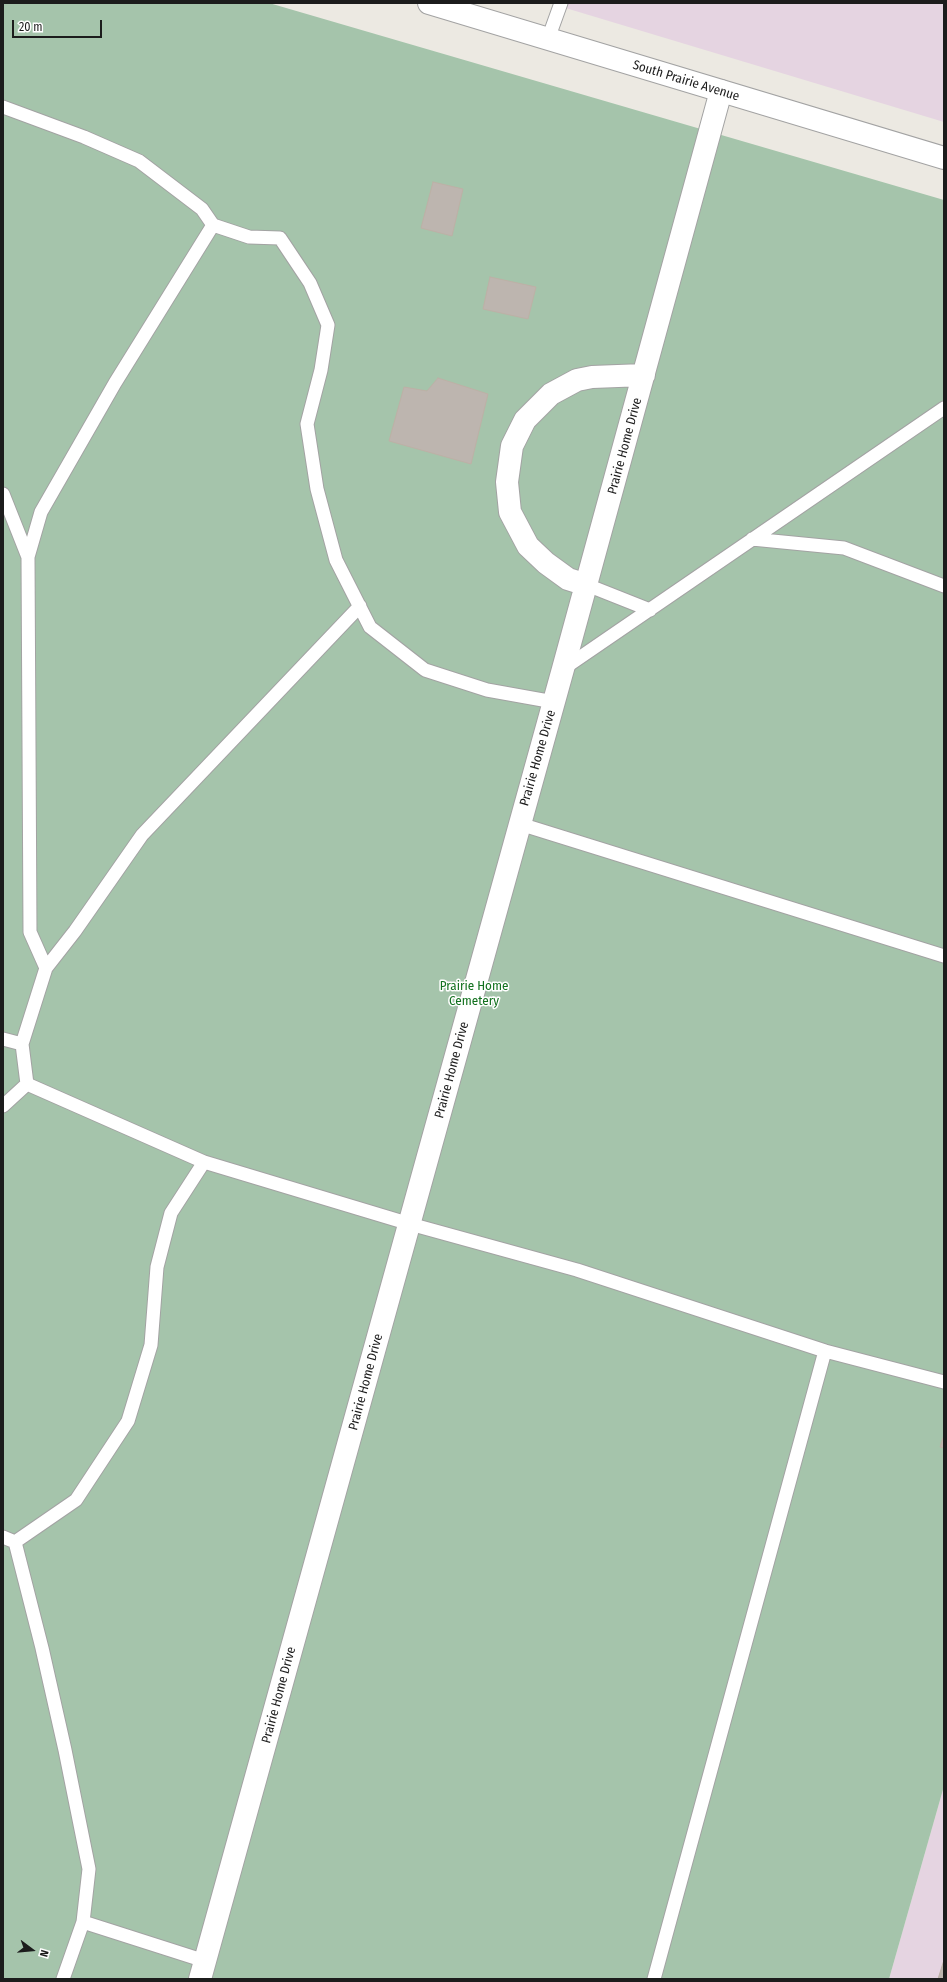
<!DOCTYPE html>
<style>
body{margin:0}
#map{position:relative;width:947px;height:1982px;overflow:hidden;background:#ece9e2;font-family:"Fira Sans Condensed",sans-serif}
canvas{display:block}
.frame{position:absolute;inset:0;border:4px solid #1c1c1c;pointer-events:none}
.north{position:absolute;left:12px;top:1930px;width:40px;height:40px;-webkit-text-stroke:3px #fff;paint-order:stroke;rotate:106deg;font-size:11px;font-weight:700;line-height:16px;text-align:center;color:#1c1c1c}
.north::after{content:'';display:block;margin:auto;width:14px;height:18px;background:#1c1c1c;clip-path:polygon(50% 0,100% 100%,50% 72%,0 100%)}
.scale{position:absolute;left:12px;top:20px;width:90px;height:18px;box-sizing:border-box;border:2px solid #1c1c1c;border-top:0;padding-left:5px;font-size:12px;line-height:14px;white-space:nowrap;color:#1c1c1c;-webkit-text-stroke:3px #fff;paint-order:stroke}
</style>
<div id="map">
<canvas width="947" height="1982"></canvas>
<div class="frame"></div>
<div class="north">N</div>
<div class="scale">20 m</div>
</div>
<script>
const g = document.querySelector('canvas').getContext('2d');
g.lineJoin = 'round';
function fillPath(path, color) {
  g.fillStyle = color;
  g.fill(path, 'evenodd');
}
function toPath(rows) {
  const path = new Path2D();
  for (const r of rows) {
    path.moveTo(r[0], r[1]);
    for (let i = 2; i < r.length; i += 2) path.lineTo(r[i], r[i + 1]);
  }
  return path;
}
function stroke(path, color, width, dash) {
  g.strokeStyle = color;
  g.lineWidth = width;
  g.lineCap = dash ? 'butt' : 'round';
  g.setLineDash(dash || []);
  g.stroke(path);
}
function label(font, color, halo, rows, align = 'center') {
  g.font = font + ' "Fira Sans Condensed",sans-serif';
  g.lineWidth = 3;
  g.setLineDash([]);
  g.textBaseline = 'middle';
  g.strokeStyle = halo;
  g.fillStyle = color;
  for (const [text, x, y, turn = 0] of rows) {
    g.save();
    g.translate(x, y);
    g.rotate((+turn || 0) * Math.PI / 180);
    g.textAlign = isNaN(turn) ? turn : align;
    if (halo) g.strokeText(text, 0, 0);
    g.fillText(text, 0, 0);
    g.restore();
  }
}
fillPath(toPath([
 [549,3,944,3,944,122],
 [944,1786,944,1979,889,1979]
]), '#e5d4e1');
fillPath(toPath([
 [3,3,269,3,944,200,944,1786,889,1979,3,1979]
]), '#a5c4ab');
const building = toPath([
 [433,182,463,189,452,236,421,228,433,182],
 [490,277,536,287,528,319,483,309,490,277],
 [438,378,488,394,471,464,389,441,404,387,427,391,438,378],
 [944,1435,944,1448,940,1447,944,1435],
 [944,1960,944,1979,938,1979,944,1960]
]);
fillPath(building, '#bdb5af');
stroke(building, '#bdb1a6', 1);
const service = toPath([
 [548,39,561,3],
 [3,107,84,137,139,161,202,209,213,225,249,237,280,238,310,283,328,325,321,370,307,424,317,489,336,560,370,627,425,670,487,690,554,702],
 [3,494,28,557],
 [752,539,844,548,944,586],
 [587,585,650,610],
 [563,669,944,408],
 [520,824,944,956],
 [46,968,30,932,28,557,41,512,115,383,213,225],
 [3,1039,22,1044],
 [27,1084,22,1044,46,968,75,931,142,835,360,606],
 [3,1106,27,1084,204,1162,410,1224,577,1270,825,1351,944,1382],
 [3,1537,15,1542,42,1648,65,1750,89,1869,83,1922,205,1961],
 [15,1542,76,1500,128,1421,151,1345,157,1267,171,1213,204,1162],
 [63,1979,83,1922],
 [654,1979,825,1351]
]);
const minor = toPath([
 [587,585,568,579,546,563,528,546,510,512,507,482,512,446,525,420,551,394,577,380,592,377,644,375],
 [200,1979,563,669,721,91]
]);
const tertiary = toPath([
 [429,3,944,158]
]);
stroke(service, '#a3a3a3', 15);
stroke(minor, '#a3a3a3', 24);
stroke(tertiary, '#a3a3a3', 24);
stroke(service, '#fff', 13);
stroke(minor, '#fff', 22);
stroke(tertiary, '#fff', 22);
label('13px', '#1c1c1c', '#fff', [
 ["South Prairie Avenue",686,81,17],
 ["Prairie Home Drive",625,446,-75],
 ["Prairie Home Drive",538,758,-74],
 ["Prairie Home Drive",452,1070,-75],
 ["Prairie Home Drive",366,1382,-75],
 ["Prairie Home Drive",279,1695,-75]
]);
label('13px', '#13711f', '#fff', [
 ["Prairie Home",474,986],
 ["Cemetery",474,1001]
]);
</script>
